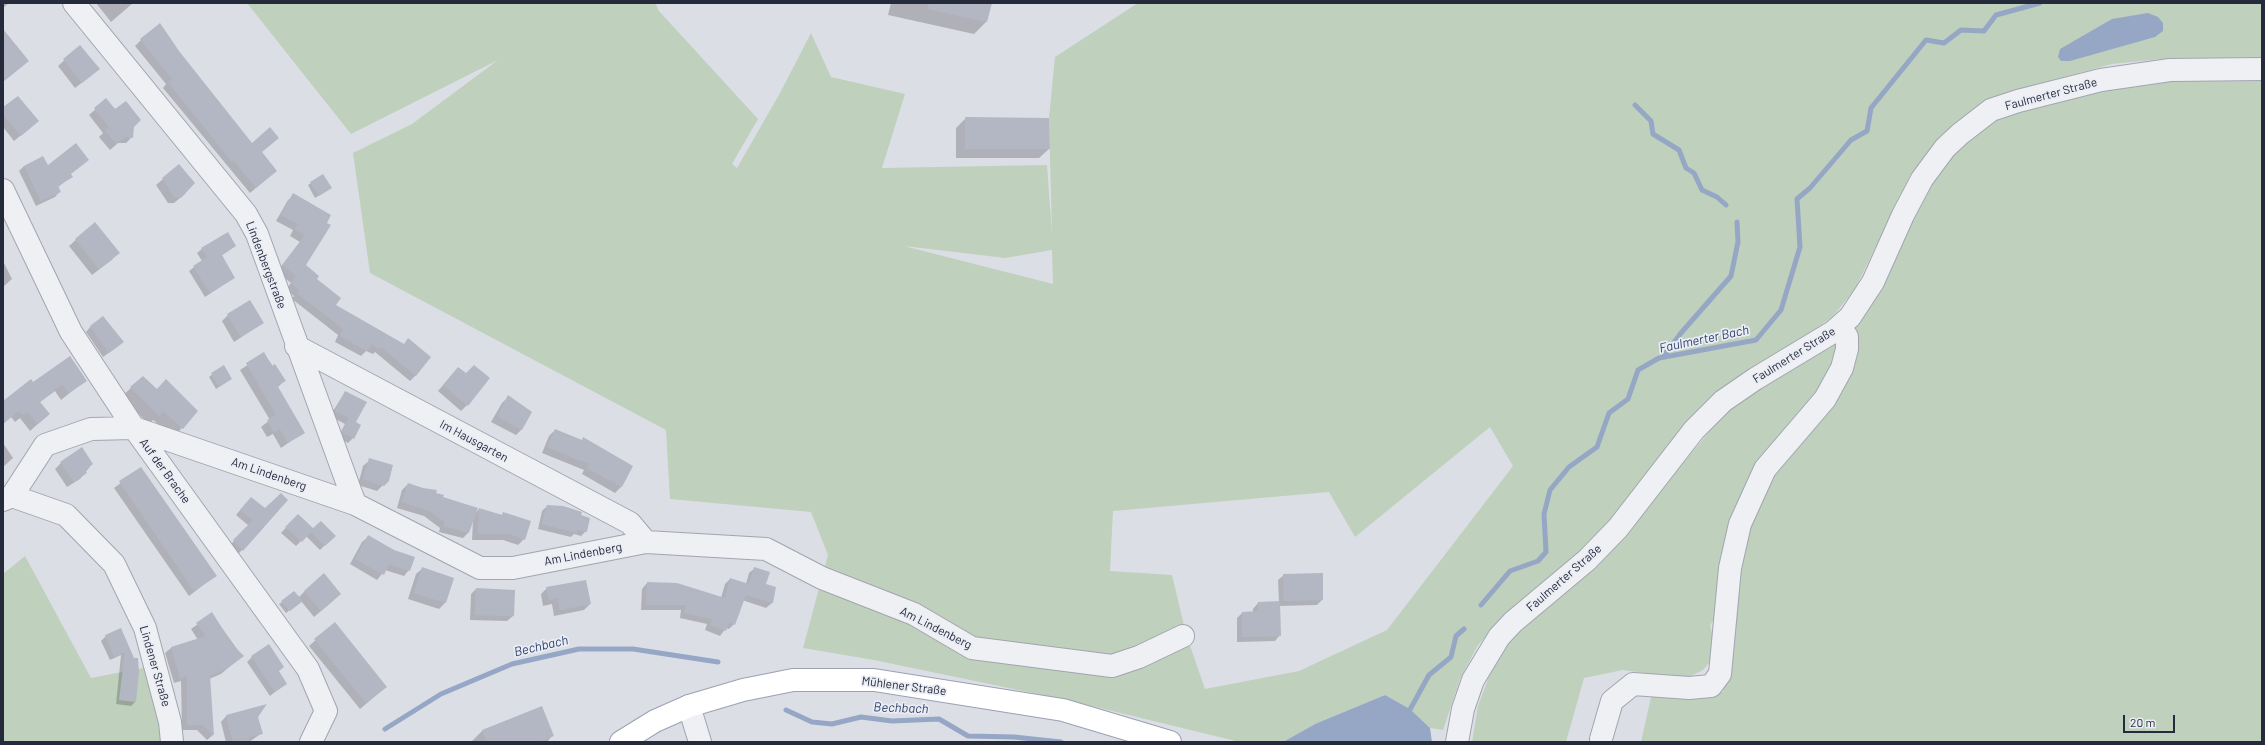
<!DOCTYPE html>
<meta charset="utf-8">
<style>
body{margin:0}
#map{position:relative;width:2265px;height:745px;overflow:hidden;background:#dcdee6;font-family:Barlow,sans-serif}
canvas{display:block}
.frame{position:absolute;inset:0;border:4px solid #262b3c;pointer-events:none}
.scale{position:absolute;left:2123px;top:715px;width:52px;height:18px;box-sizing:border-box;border:2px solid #262b3c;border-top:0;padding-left:5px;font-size:12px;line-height:14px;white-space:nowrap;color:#262b3c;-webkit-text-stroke:3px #ebedf4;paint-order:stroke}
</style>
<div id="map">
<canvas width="2265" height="745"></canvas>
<div class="frame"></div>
<div class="scale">20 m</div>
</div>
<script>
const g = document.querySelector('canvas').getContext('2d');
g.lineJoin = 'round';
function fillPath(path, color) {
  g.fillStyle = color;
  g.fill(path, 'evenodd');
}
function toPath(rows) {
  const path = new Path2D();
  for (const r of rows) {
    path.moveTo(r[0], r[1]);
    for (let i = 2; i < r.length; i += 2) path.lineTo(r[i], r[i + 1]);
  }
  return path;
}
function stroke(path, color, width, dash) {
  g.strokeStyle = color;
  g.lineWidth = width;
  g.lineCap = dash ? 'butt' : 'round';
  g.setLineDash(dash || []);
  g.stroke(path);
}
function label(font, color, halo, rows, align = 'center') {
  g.font = font + ' Barlow,sans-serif';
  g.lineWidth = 3.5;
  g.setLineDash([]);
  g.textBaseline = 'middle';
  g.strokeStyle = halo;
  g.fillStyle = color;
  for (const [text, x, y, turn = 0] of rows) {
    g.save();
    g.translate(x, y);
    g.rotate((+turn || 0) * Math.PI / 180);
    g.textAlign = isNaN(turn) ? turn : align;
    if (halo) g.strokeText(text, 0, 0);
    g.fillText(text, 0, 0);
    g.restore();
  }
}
fillPath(toPath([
 [247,3,655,3,659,11,758,119,732,164,737,168,780,93,811,33,831,77,905,94,882,168,1047,165,1052,234,1049,118,1055,57,1138,3,2262,3,2262,60,2161,59,2112,64,2038,84,1987,103,1943,136,1921,160,1910,176,1855,289,1833,316,1808,335,1627,505,1584,549,1509,612,1478,645,1460,679,1443,730,1430,728,1410,709,1385,695,1315,724,1283,742,1240,742,1071,701,874,660,803,648,828,555,811,512,670,499,666,430,370,273,353,153,412,124,498,60,351,134],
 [904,246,1005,258,1052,250,1053,284],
 [1490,427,1513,466,1387,630,1299,671,1205,689,1186,634,1172,575,1110,571,1113,511,1329,492,1355,537],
 [2262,74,2262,742,1641,742,1652,693,1723,692,1738,590,1710,625,1717,653,1703,670,1685,679,1623,670,1584,678,1566,742,1472,742,1478,706,1491,671,1511,636,1652,500,1725,413,1826,344,1934,169,1982,121,2139,80],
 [25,556,91,678,148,667,166,742,3,742,3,574]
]), '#bfd0bd');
fillPath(toPath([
 [2148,13,2158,17,2163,23,2163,31,2155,37,2070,61,2061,61,2058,57,2060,49,2112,19],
 [1385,695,1410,709,1430,728,1432,742,1283,742,1315,724]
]), '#96a7c6');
fillPath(toPath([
 [3,3,9,3,3,8],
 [96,3,133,3,111,22],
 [891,3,991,3,986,22,974,34,888,15],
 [141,40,178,52,251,144,261,152,270,176,250,193,163,88,166,84,135,46],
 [80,46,92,75,75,88,58,66],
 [106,100,133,127,132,137,126,143,118,143,110,150,99,137,103,133,89,115],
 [3,109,31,127,14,141,3,127],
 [966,118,1049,149,1039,158,956,158,956,128],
 [43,157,47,166,71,177,58,187,60,191,55,197,36,206,19,171,24,166],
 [163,179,186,193,174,203,168,203,156,185],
 [311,183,331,188,315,198,308,185],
 [294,195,330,215,304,265,334,305,416,375,410,381,375,352,373,354,366,351,361,356,335,342,338,335,292,299,294,296,286,289,291,283,277,272,300,242,290,236,293,230,276,221,288,200],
 [95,223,113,259,92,275,69,246],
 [235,246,221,256,234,278,205,297,189,271,202,261,197,253,202,249],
 [3,261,12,279,3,287],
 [228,315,263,323,234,342,222,321],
 [91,326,117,347,103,357,86,332],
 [264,354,284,381,277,388,304,432,281,448,273,434,267,437,261,427,270,420,240,370],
 [223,366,231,379,216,389,209,377],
 [458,368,467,405,461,411,438,391],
 [143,377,182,428,173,437,153,420,149,424,121,397],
 [86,380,61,400,55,391,40,402,49,414,30,431,20,418,15,422,11,417,3,424,3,404,33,383],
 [345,392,355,422,353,438,348,443,338,437,345,424,330,416],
 [508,397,522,429,516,435,491,422,502,403],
 [555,430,581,441,583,439,632,467,621,487,615,493,582,474,584,470,542,453,549,436],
 [3,443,13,458,3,467],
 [370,460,388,480,377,491,358,485,363,466],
 [61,463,92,464,80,479,67,487,55,469],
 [141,468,215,576,189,596,114,488],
 [408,484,434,494,475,514,479,509,501,515,504,513,524,539,518,545,503,540,472,540,473,520,468,533,463,538,439,532,440,528,424,516,397,508,402,490],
 [287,500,242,550,237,555,229,546,249,526,236,515,246,503,265,510],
 [547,506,579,516,586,531,581,536,574,534,571,537,538,529,542,511],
 [293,520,313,529,334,536,320,550,306,536,296,546,281,533],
 [368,537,394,551,409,570,404,576,385,570,377,580,350,564,362,542],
 [423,568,445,603,439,609,408,599,416,574],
 [755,568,765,585,775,588,772,603,766,608,742,600,734,624,729,629,726,628,720,636,705,630,707,624,680,618,681,610,641,610,642,589,647,583,721,598,725,584,730,579,746,584,749,573],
 [1284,575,1322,600,1317,605,1279,606,1280,635,1275,641,1237,642,1237,618,1242,613,1253,612,1253,609,1258,603,1279,602,1278,580],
 [547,588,590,604,584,610,554,616,552,604,543,606,541,594],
 [476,589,513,616,507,621,470,620,471,594],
 [305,591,334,600,314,617,301,601,286,613,279,604,282,602,299,597],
 [212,614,242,656,221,674,209,679,213,735,207,740,197,730,182,730,181,681,174,683,165,653,171,648,198,640,191,629],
 [335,623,379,693,360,709,309,646],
 [121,630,135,702,131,706,116,704,121,655,110,660,101,641,106,636],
 [252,657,278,672,286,683,270,696,247,662],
 [541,707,553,735,547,742,471,742,482,731],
 [227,715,257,717,262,733,249,742,226,742,221,722]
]), '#0003');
stroke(toPath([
 [1635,105,1651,121,1653,134,1679,150,1686,168,1694,173,1702,190,1717,197,1726,205],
 [1663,357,1681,333,1731,276,1738,242,1737,222],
 [1481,605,1510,571,1538,561,1546,552,1544,514,1550,490,1569,467,1597,447,1609,413,1628,399,1638,370,1659,358,1756,340,1781,310,1800,247,1797,199,1810,188,1851,140,1867,131,1871,108,1926,40,1944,43,1961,30,1984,31,1996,15,2040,3],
 [786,710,812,722,832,724,861,717,892,721,939,719,968,736,1014,737,1061,742],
 [1407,715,1429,675,1451,657,1456,636,1464,629],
 [385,729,441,694,512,664,579,649,633,649,718,662]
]), '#96a7c6', 5);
fillPath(toPath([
 [929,3,992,3,987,22,928,9],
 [160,23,179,51,252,143,270,127,279,138,262,152,277,171,256,188,234,161,232,162,168,82,172,79,140,39],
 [3,29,29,61,3,82],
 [80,45,100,69,82,83,63,59],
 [18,96,39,121,21,136,3,114,3,107],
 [106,98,115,109,126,101,141,120,134,127,133,138,126,137,116,144,105,130,109,127,94,108],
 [965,117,1049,118,1050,149,965,149],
 [76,143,89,160,71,174,73,177,58,186,61,192,41,201,24,166,43,156,48,165],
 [179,164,195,183,181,198,174,197,162,178],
 [323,174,332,188,319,196,310,182],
 [293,193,331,215,327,223,331,225,306,265,319,276,317,279,341,298,336,305,404,344,408,338,431,357,416,376,381,347,379,349,371,344,367,351,340,336,343,329,297,293,299,290,291,283,296,276,282,265,305,235,295,230,298,224,281,215],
 [95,222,120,253,99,269,75,239],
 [228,232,236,246,222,255,235,278,210,293,193,266,207,257,201,248],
 [250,300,264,323,241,337,227,314],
 [103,316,124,342,109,353,90,326],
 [264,352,272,366,275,364,286,381,277,385,305,433,288,443,280,429,274,432,267,420,276,415,246,363],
 [70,356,87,381,69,393,62,384,40,402,50,414,38,424,28,412,23,415,19,411,3,424,3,401,31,379,33,382],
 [224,365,232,379,219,387,211,373],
 [474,365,490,378,468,406,443,385,458,367,466,373],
 [143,376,157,389,166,379,198,411,183,429,163,411,159,416,130,387],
 [345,391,367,402,356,422,361,425,354,439,342,432,349,418,335,411],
 [508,395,532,412,522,430,497,416],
 [555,429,582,440,583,437,633,466,622,487,587,468,589,464,547,447],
 [82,447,93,464,85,470,87,473,74,482,60,462],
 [369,458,393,465,389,481,384,486,363,479],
 [141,467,217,576,194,591,119,481],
 [408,483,423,488,437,490,436,493,444,495,443,497,478,508,469,533,444,526,445,522,430,511,402,502],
 [281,493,288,500,243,551,233,540,253,520,240,510,251,497,265,508],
 [547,505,563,506,582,512,581,515,590,518,587,532,577,530,577,533,542,524],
 [479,508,502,515,503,512,531,521,525,540,510,534,478,534],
 [298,514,313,528,321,521,336,536,325,546,311,532,302,542,285,527],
 [368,535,394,550,415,557,410,571,389,564,384,575,355,559],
 [422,567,454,578,446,603,414,593],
 [754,567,770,572,766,584,776,587,773,603,746,595,735,625,729,622,726,631,710,625,712,619,684,613,686,605,646,605,647,582,677,583,725,598,730,578,749,584],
 [324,573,341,594,321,611,304,591],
 [1323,573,1323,600,1284,601,1283,574],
 [586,580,591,604,560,610,558,598,549,600,546,587],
 [476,588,515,590,514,616,475,615],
 [294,591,303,601,290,611,281,601],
 [1280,601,1281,636,1242,637,1242,612,1258,611,1258,602],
 [212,612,232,644,244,656,228,668,210,676,214,735,203,725,187,725,187,676,180,678,171,647,206,636,196,623],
 [335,622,387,687,366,703,314,639],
 [121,628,134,658,138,658,139,672,136,702,119,700,125,652,114,657,105,635],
 [269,644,284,667,279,671,287,684,275,692,251,656],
 [267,704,258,717,263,734,249,737,250,742,233,742,226,715],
 [542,706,554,736,539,742,487,742,482,730]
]), '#b3b7c3');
const minor = toPath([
 [74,3,246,214,257,234,355,504],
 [3,190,71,332,134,428,308,669,326,711,311,742],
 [296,346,630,523,646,542],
 [12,496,45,445,91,429,134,428,355,504,480,568,513,568,646,542,766,549,822,578,914,614,972,648,1112,666,1139,657,1183,636],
 [3,500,12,496,66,515,114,564,145,628,170,722,172,742],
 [689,706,700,742],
 [1601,739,1612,701,1633,684,1689,688,1711,686,1720,674,1730,568,1740,524,1765,469,1825,399,1842,368,1847,349,1847,337,1840,326],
 [1457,742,1463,709,1473,680,1499,637,1513,622,1587,560,1618,528,1694,430,1723,401,1755,379,1833,332,1850,317,1873,282,1903,215,1922,179,1945,148,1960,134,1991,110,2018,101,2101,80,2170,70,2262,69]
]);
const major = toPath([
 [621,742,655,721,689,706,743,690,793,680,874,680,1063,710,1170,742]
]);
stroke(minor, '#a2a5b0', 24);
stroke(major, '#9ba1b2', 24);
stroke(minor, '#eef0f4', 22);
stroke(major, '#fff', 22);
label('12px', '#262b3c', '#ebedf4', [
 ["Faulmerter Straße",2051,94,-15],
 ["Lindenbergstraße",266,265,69],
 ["Faulmerter Straße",1794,355,-32],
 ["Im Hausgarten",474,441,28],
 ["Auf der Brache",165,471,54],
 ["Am Lindenberg",269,474,19],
 ["Am Lindenberg",583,554,-11],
 ["Faulmerter Straße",1564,578,-41],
 ["Am Lindenberg",936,628,27],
 ["Lindener Straße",155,666,74],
 ["Mühlener Straße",904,686,7]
]);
label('italic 13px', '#31446f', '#ebedf4', [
 ["Faulmerter Bach",1704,339,-12],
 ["Bechbach",541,646,-13],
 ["Bechbach",901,708,2]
]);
</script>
